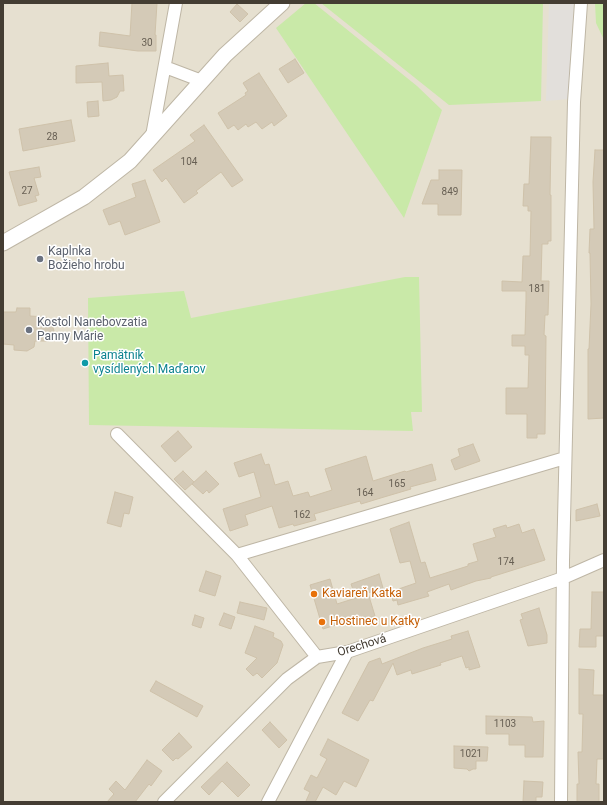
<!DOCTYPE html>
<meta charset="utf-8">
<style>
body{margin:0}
#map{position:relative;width:607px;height:805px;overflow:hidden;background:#f2eee2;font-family:Roboto,sans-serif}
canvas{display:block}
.frame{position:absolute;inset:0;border:4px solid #443d33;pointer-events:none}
</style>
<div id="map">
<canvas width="607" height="805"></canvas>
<div class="frame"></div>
</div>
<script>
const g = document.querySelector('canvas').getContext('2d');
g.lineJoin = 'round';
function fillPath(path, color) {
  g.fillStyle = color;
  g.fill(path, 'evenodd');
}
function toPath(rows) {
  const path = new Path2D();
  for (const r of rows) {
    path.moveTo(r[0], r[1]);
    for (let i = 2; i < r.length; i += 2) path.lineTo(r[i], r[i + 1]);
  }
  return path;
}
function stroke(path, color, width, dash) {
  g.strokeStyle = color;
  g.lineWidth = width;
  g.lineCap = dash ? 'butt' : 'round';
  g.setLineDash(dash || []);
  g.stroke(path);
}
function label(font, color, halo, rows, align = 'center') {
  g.font = font + ' Roboto,sans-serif';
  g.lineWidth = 3;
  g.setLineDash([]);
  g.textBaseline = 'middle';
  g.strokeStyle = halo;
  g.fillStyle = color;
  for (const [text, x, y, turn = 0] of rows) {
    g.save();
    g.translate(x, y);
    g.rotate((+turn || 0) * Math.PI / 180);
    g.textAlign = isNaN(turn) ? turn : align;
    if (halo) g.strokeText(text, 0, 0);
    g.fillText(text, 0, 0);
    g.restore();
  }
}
fillPath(toPath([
 [3,3,604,3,604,802,3,802]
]), '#e6e0d0');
fillPath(toPath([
 [306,3,314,3,417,86,442,110,404,218,276,28],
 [321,3,543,3,541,101,449,105],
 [595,3,604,3,604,40,596,23],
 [405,277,419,277,422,412,411,412,413,431,89,425,88,298,184,291,191,318]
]), '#c9e9a8');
fillPath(toPath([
 [549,3,575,3,570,99,546,101]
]), '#e2dfdb');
const building = toPath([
 [132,3,157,3,155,35,156,35,156,51,138,51,99,46,100,32,130,36,132,3],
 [237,4,248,14,240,22,230,12,237,4],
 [295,59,304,73,288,83,279,69,295,59],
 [108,63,109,76,123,75,124,91,120,91,117,97,111,100,103,101,102,82,76,83,76,66,108,63],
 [259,73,287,116,274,126,272,122,262,129,256,122,248,127,246,124,238,130,234,125,228,129,218,113,246,95,245,93,248,91,243,83,259,73],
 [98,101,99,116,88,117,87,102,98,101],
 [71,120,75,141,23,151,19,129,71,120],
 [204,125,243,180,232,187,221,172,196,191,198,193,184,203,166,178,162,182,153,170,195,141,190,135,204,125],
 [531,137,551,137,550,195,551,195,551,241,548,241,548,244,542,244,541,281,549,281,548,315,545,315,544,335,546,336,545,434,537,434,537,438,527,438,527,414,506,414,506,388,528,388,529,355,525,355,525,346,512,346,512,335,525,335,526,300,526,291,502,291,502,281,522,282,523,256,530,256,531,211,528,211,528,206,523,206,524,184,529,184,531,137],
 [595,150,604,150,604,418,588,419,588,349,589,349,591,304,590,253,589,253,590,229,594,229,593,182,595,150],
 [39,167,41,177,34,178,39,195,35,196,37,201,19,206,9,172,39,167],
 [439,170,462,170,461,215,438,215,438,204,422,204,431,180,439,180,439,170],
 [145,180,160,222,125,235,120,221,109,225,103,210,136,197,132,184,145,180],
 [17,308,30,308,30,316,46,317,51,321,54,331,49,341,35,341,34,347,27,351,14,350,14,345,3,344,3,312,16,312,17,308],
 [178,431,192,447,175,462,161,446,178,431],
 [473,444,480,461,455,470,451,460,460,456,458,449,473,444],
 [261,454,265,465,269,464,275,485,288,481,293,496,308,492,310,497,332,490,325,469,366,456,373,481,405,471,406,472,432,464,436,480,410,487,411,489,384,497,361,504,360,501,314,514,316,520,294,526,293,524,279,528,272,506,245,515,248,525,230,531,223,509,261,497,254,472,239,477,234,463,261,454],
 [183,471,194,482,185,490,174,479,183,471],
 [206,471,219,484,209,493,207,490,203,494,192,484,206,471],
 [115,492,133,497,129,514,124,513,121,527,107,523,115,492],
 [597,504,600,516,576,521,576,510,597,504],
 [409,522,421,563,425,562,430,578,468,566,468,564,478,561,473,544,496,537,493,529,506,525,507,528,519,524,522,533,534,529,545,560,491,577,491,578,476,581,451,590,449,584,427,592,429,596,398,605,397,600,393,601,390,592,416,583,410,561,400,563,390,529,409,522],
 [206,571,221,576,215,596,199,591,206,571],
 [379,574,383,588,368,593,375,616,359,621,358,618,323,629,310,585,330,579,337,604,356,598,351,584,379,574],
 [592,592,604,592,604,636,596,636,596,647,579,647,580,629,591,629,592,592],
 [240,602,267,608,264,620,237,613,240,602],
 [539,608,547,635,547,643,528,646,520,620,523,619,521,614,539,608],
 [224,613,235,617,231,629,219,625,224,613],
 [195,615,204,618,201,628,192,625,195,615],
 [255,626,274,633,273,637,281,641,283,645,277,663,262,678,257,673,253,676,246,669,257,658,245,653,255,626],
 [468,631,480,667,469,670,469,667,466,668,462,656,440,663,441,665,412,674,411,670,397,675,393,663,373,701,370,700,358,721,342,713,369,662,380,658,382,664,423,648,452,639,451,636,468,631],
 [579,669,594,670,593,695,604,695,604,759,597,759,596,784,599,784,599,802,577,802,577,784,579,784,578,752,582,752,583,714,579,714,579,669],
 [156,681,203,706,197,717,150,691,156,681],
 [486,716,532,717,533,722,544,721,543,757,525,757,525,745,509,745,509,734,486,734,486,716],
 [270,722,287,740,279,748,262,730,270,722],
 [179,733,192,747,178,759,176,758,173,761,162,750,179,733],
 [328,739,369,760,356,787,344,781,336,795,323,787,315,802,308,802,306,801,310,792,304,789,311,775,317,778,327,759,320,755,328,739],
 [454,746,488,747,487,761,476,761,476,769,473,769,469,771,467,769,454,768,454,746],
 [147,760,162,771,151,786,149,784,135,802,107,802,114,794,109,789,116,781,125,790,147,760],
 [227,762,250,785,238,797,222,781,209,795,201,787,227,762],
 [524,781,543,782,542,797,536,797,536,802,523,802,524,781]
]);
fillPath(building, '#d4cab7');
stroke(building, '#cfc2aa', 1);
const minor = toPath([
 [165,67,202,81],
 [152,136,176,3],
 [117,434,237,555,317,657],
 [237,555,565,458],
 [164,802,287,679,317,657,347,652,563,578,604,560],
 [268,802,347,652],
 [561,802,563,561,574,102,581,3]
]);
const tertiary = toPath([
 [3,243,84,197,130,161,225,55,282,3]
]);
stroke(minor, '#beb6a5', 14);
stroke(tertiary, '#beb6a5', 17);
stroke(minor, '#fff', 12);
stroke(tertiary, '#fff', 15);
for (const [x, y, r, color] of [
 [40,259,4,"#6b7280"],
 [29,330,4,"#6b7280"],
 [85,363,4,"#0f9aa8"],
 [314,594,4,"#e8710a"],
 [322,622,4,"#e8710a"]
]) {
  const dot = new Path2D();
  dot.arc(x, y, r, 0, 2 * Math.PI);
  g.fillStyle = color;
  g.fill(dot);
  stroke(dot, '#fff', 1.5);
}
label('10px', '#686054', null, [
 ["30",147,43],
 ["28",52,137],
 ["104",189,162],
 ["27",27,191],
 ["849",450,192],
 ["181",537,289],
 ["165",397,484],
 ["164",365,493],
 ["162",302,515],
 ["174",506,562],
 ["1103",505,724],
 ["1021",471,754]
]);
label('12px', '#5b616d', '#fff', [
 ["Kaplnka",48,252],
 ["Božieho hrobu",48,266],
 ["Kostol Nanebovzatia",37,323],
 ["Panny Márie",37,337]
], 'left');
label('12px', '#0d838f', '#fff', [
 ["Pamätník",93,356],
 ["vysídlených Maďarov",93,370]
], 'left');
label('12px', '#c56008', '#fff', [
 ["Kaviareň Katka",322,594],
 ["Hostinec u Katky",330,622]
], 'left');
label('12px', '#443d33', '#fff', [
 ["Orechová",362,646,-17]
]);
</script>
